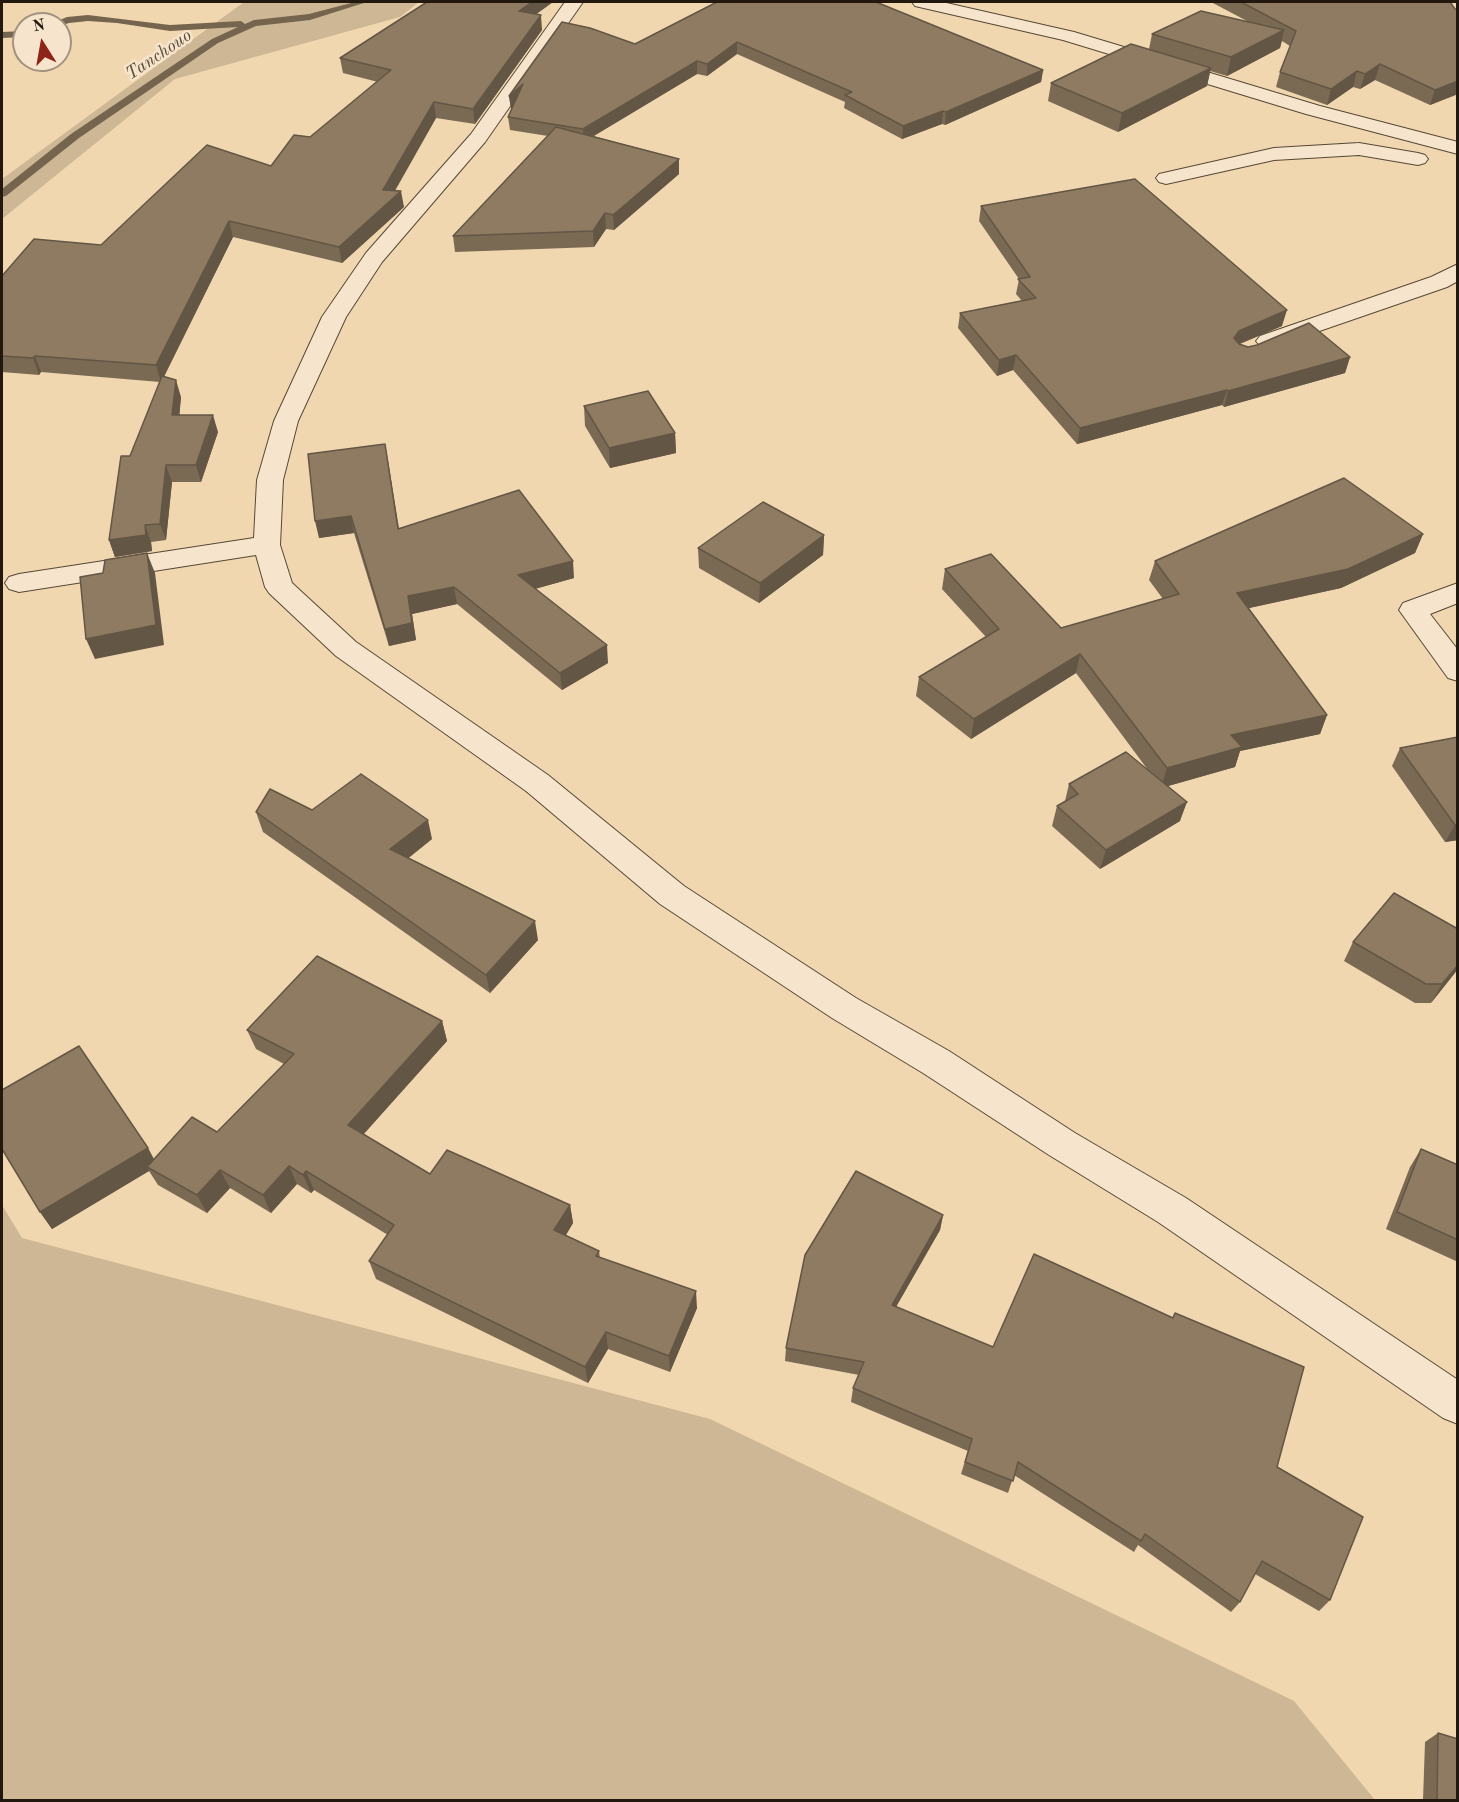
<!DOCTYPE html>
<style>
body{margin:0}
#map{position:relative;width:1459px;height:1802px;overflow:hidden;background:#f1d7b0;font-family:"Old Standard TT",serif}
canvas{display:block}
.frame{position:absolute;inset:0;border:3px solid #23180e;pointer-events:none}
.north{position:absolute;left:12px;top:12px;width:60px;height:60px;box-sizing:border-box;background:#f6e5cc;border:2px solid #a29380;border-radius:50%;rotate:349deg;font-size:16px;font-weight:700;line-height:24px;text-align:center;color:#23180e}
.north::after{content:'';display:block;margin:auto;width:21px;height:27px;background:#8f2418;clip-path:polygon(50% 0,100% 100%,50% 72%,0 100%)}
</style>
<div id="map">
<canvas width="1459" height="1802"></canvas>
<div class="frame"></div>
<div class="north">N</div>
</div>
<script>
const g = document.querySelector('canvas').getContext('2d');
g.lineJoin = 'round';
function fillPath(path, color) {
  g.fillStyle = color;
  g.fill(path, 'evenodd');
}
function toPath(rows) {
  const path = new Path2D();
  for (const r of rows) {
    path.moveTo(r[0], r[1]);
    for (let i = 2; i < r.length; i += 2) path.lineTo(r[i], r[i + 1]);
  }
  return path;
}
function stroke(path, color, width, dash) {
  g.strokeStyle = color;
  g.lineWidth = width;
  g.lineCap = dash ? 'butt' : 'round';
  g.setLineDash(dash || []);
  g.stroke(path);
}
function label(font, color, halo, rows, align = 'center') {
  g.font = font + ' "Old Standard TT",serif';
  g.lineWidth = 5;
  g.setLineDash([]);
  g.textBaseline = 'middle';
  g.strokeStyle = halo;
  g.fillStyle = color;
  for (const [text, x, y, turn = 0] of rows) {
    g.save();
    g.translate(x, y);
    g.rotate((+turn || 0) * Math.PI / 180);
    g.textAlign = isNaN(turn) ? turn : align;
    if (halo) g.strokeText(text, 0, 0);
    g.fillText(text, 0, 0);
    g.restore();
  }
}
fillPath(toPath([
 [244,2,419,2,400,17,175,79,2,219,2,179],
 [2,1205,22,1238,710,1419,1294,1701,1375,1800,2,1800]
]), '#ceb794');
fillPath(toPath([
 [355,2,367,2,310,20,256,26,218,43,79,138,6,196,2,197,2,189,71,134,212,39,238,27,170,31,117,23,88,21,69,23,60,26,60,24,53,24,55,22,67,17,88,15,170,25,241,21,245,24,254,20,309,14,355,2],
 [24,31,24,37,2,38,2,32,24,31]
]), '#75644e');
const minor = toPath([
 [565,2,583,2,485,142,382,262,346,317,298,421,283,480,280,545,292,583,356,642,548,775,684,886,856,998,949,1051,1075,1133,1186,1198,1458,1380,1458,1424,1443,1418,1158,1222,1049,1155,923,1073,832,1018,660,904,526,791,336,656,269,593,265,587,256,555,19,592,9,589,5,583,9,577,19,574,254,538,257,480,274,421,322,317,366,253,471,134,565,2],
 [912,2,942,2,1074,32,1320,106,1458,142,1458,154,1306,114,1063,40,915,6,912,2],
 [1359,143,1418,153,1425,155,1428,159,1425,163,1418,165,1359,155,1274,160,1166,184,1159,182,1156,178,1159,174,1274,148,1359,143],
 [1458,264,1458,281,1447,287,1276,346,1268,348,1260,346,1256,341,1260,336,1431,277,1458,264],
 [1458,583,1458,603,1430,614,1458,650,1458,681,1448,678,1399,610,1403,603,1458,583]
]);
stroke(minor, '#564836', 2);
fillPath(minor, '#f6e5cc');
fillPath(toPath([
 [427,2,553,2,536,14,542,30,475,124,436,118,395,191,404,207,342,263,233,237,164,377,181,397,179,415,218,432,201,482,172,482,166,540,151,542,152,551,115,557,109,540,130,456,160,382,41,372,39,375,2,372,2,276,101,245,271,166,310,137,378,82,343,73,340,58],
 [717,2,1043,70,1041,82,945,125,942,124,902,139,844,108,845,102,737,54,707,76,697,74,593,136,679,159,679,174,614,230,606,229,594,247,455,252,453,236,548,136,510,130,508,117,513,108,511,109,509,96,635,44],
 [1211,2,1450,2,1458,94,1430,105,1375,80,1360,89,1353,87,1327,105,1276,87,1280,72,1290,46,1282,41,1280,48,1227,76,1210,71,1207,86,1118,132,1048,101,1051,83,1149,49,1152,34,1247,21],
 [981,206,1282,326,1239,344,1248,347,1350,357,1345,373,1224,407,1222,405,1077,444,1013,370,997,376,958,328,960,313,1022,301,1016,294,1019,279,979,221],
 [584,406,675,433,676,453,610,468,585,426],
 [388,461,399,528,574,578,535,589,608,663,562,690,457,604,412,614,416,640,389,646,354,533,319,538],
 [1423,534,1415,553,1341,588,1249,608,1327,715,1320,734,1240,751,1235,767,1168,786,1180,821,1100,869,1052,826,1057,806,1065,801,1069,784,1148,770,1076,673,971,739,916,696,919,677,986,637,942,589,945,569,1061,628,1163,599,1149,580,1155,561],
 [824,535,823,555,759,603,699,568,698,548],
 [1458,737,1458,840,1445,842,1392,766,1400,748],
 [312,810,432,839,408,858,538,940,490,993,263,832,256,812],
 [1458,929,1458,969,1431,1003,1415,1003,1344,961,1353,942],
 [442,1021,447,1041,363,1134,430,1174,570,1205,573,1223,566,1235,599,1251,600,1258,697,1308,670,1372,608,1349,588,1383,376,1279,369,1261,388,1235,314,1190,311,1193,297,1184,271,1213,230,1188,207,1213,158,1185,149,1171,52,1229,40,1212,148,1148,154,1159,217,1132,284,1064,256,1049,247,1030],
 [1421,1149,1458,1165,1458,1262,1386,1229,1410,1167],
 [943,1215,940,1230,896,1307,993,1347,1172,1318,1175,1313,1277,1467,1330,1600,1319,1611,1255,1574,1240,1602,1231,1612,1138,1545,1134,1552,1014,1475,1008,1493,961,1474,968,1451,851,1402,853,1388,859,1375,785,1361,786,1348],
 [1438,1733,1458,1800,1423,1800,1425,1742]
]), '#7a6a54');
fillPath(toPath([
 [532,2,553,2,520,26,519,11],
 [541,15,542,30,475,124,473,109],
 [1284,30,1280,48,1227,76,1231,57],
 [737,42,737,54,707,76,707,64],
 [697,61,697,74,584,142,583,129],
 [1380,64,1375,80,1360,89,1365,74],
 [1211,68,1207,86,1118,132,1122,113],
 [1043,70,1041,82,945,125,946,112],
 [1357,71,1353,87,1327,105,1331,89],
 [1458,81,1458,94,1430,105,1435,90],
 [523,84,524,97,511,109,509,96],
 [434,102,436,118,388,202,401,191,404,207,342,263,339,247,383,190],
 [943,111,942,124,902,139,903,126],
 [679,159,679,174,614,230,613,215],
 [605,213,606,229,594,247,593,231],
 [229,221,233,237,161,382,156,365],
 [1287,310,1282,326,1235,346,1234,338,1239,331],
 [1016,355,1013,370,997,376,999,360],
 [35,356,41,372,39,375,33,358],
 [1350,357,1345,373,1224,407,1228,391],
 [176,380,181,397,178,432,172,415],
 [1227,390,1222,405,1077,444,1080,428],
 [213,415,218,432,201,482,196,465],
 [675,433,676,453,610,468,609,448],
 [385,444,388,461,401,546,398,529],
 [166,465,172,482,166,540,160,524],
 [351,516,354,533,319,538,315,521],
 [145,525,151,542,152,551,115,557,109,540],
 [1423,534,1415,553,1341,588,1231,612,1237,593],
 [824,535,823,555,759,603,760,583],
 [147,553,155,573,164,645,95,659,86,639],
 [573,561,574,578,520,593,518,575],
 [454,587,457,604,412,614,416,640,389,646,385,629,408,596],
 [607,645,608,663,562,690,560,673],
 [1080,654,1076,673,971,739,974,719],
 [1327,715,1320,734,1240,751,1235,767,1161,788,1167,768,1231,735],
 [1187,802,1180,821,1100,869,1106,850],
 [428,820,432,839,395,869,390,849],
 [1458,824,1458,840,1445,842,1455,825],
 [535,921,538,940,490,993,486,975],
 [1458,965,1458,969,1431,1003,1442,984],
 [442,1021,447,1041,355,1144,348,1125],
 [148,1148,157,1166,147,1167,149,1171,52,1229,40,1212],
 [289,1166,297,1184,271,1213,263,1195],
 [220,1170,230,1188,207,1213,197,1195],
 [306,1171,314,1190,311,1193,303,1175],
 [570,1205,573,1223,558,1248,554,1230],
 [943,1215,940,1230,889,1319,892,1305],
 [696,1291,697,1308,670,1372,669,1356],
 [606,1332,608,1349,588,1383,585,1367]
]), '#635645');
const building = toPath([
 [427,2,532,2,519,11,541,15,473,109,434,102,383,190,401,191,339,247,229,221,156,365,35,356,33,358,2,356,2,276,34,239,101,245,207,145,271,166,294,135,310,137,391,70,340,58,427,2],
 [717,2,876,2,1043,70,946,112,943,111,903,126,845,95,852,92,737,42,707,64,697,61,583,129,508,117,523,84,509,96,562,22,590,28,635,44,717,2],
 [1241,2,1450,2,1455,9,1458,10,1458,81,1435,90,1380,64,1365,74,1357,71,1331,89,1280,72,1296,31,1241,2],
 [1201,11,1284,30,1231,57,1152,34,1201,11],
 [1131,44,1211,68,1122,113,1051,83,1131,44],
 [556,127,679,159,613,215,605,213,593,231,453,236,556,127],
 [1135,179,1287,310,1239,331,1234,338,1239,344,1248,347,1257,345,1309,323,1350,357,1228,391,1227,390,1080,428,1016,355,999,360,960,313,1036,298,1018,279,1030,277,981,206,1135,179],
 [162,376,176,380,172,415,213,415,196,465,166,465,160,524,145,525,146,535,109,540,121,456,130,456,162,376],
 [648,391,675,433,609,448,584,406,648,391],
 [385,444,398,529,519,490,573,561,518,575,607,645,560,673,454,587,408,596,412,623,385,629,351,516,315,521,308,454,385,444],
 [1344,478,1423,534,1348,569,1237,593,1327,715,1231,735,1242,747,1167,768,1080,654,974,719,919,677,999,629,945,569,991,554,1061,628,1179,594,1155,561,1344,478],
 [763,502,824,535,760,583,698,548,763,502],
 [147,553,156,625,86,639,80,577,103,573,105,560,147,553],
 [1458,737,1458,824,1455,825,1400,748,1458,737],
 [1126,752,1187,802,1106,850,1057,806,1078,794,1069,784,1126,752],
 [361,774,428,820,390,849,535,921,486,975,256,812,270,789,312,810,361,774],
 [1394,893,1458,929,1458,965,1442,984,1426,984,1353,942,1394,893],
 [317,956,442,1021,348,1125,430,1174,447,1150,570,1205,554,1230,599,1251,596,1256,696,1291,669,1356,606,1332,585,1367,369,1261,394,1225,306,1171,303,1175,289,1166,263,1195,220,1170,197,1195,147,1167,192,1117,217,1132,294,1054,247,1030,317,956],
 [79,1046,148,1148,40,1212,2,1149,2,1090,79,1046],
 [1421,1149,1458,1165,1458,1240,1397,1212,1421,1149],
 [856,1171,943,1215,892,1305,993,1347,1034,1254,1173,1318,1175,1313,1304,1367,1277,1467,1363,1517,1330,1600,1262,1561,1240,1602,1145,1534,1141,1541,1018,1462,1013,1481,965,1462,972,1439,853,1388,864,1362,786,1348,805,1255,856,1171],
 [1438,1733,1458,1739,1458,1800,1437,1800,1438,1733]
]);
fillPath(building, '#8e7b62');
stroke(building, '#635645', 1.5);
label('italic 18px', '#594a39', '#f6e5cc', [
 ["Tanchouo",159,55,-34]
]);
</script>
